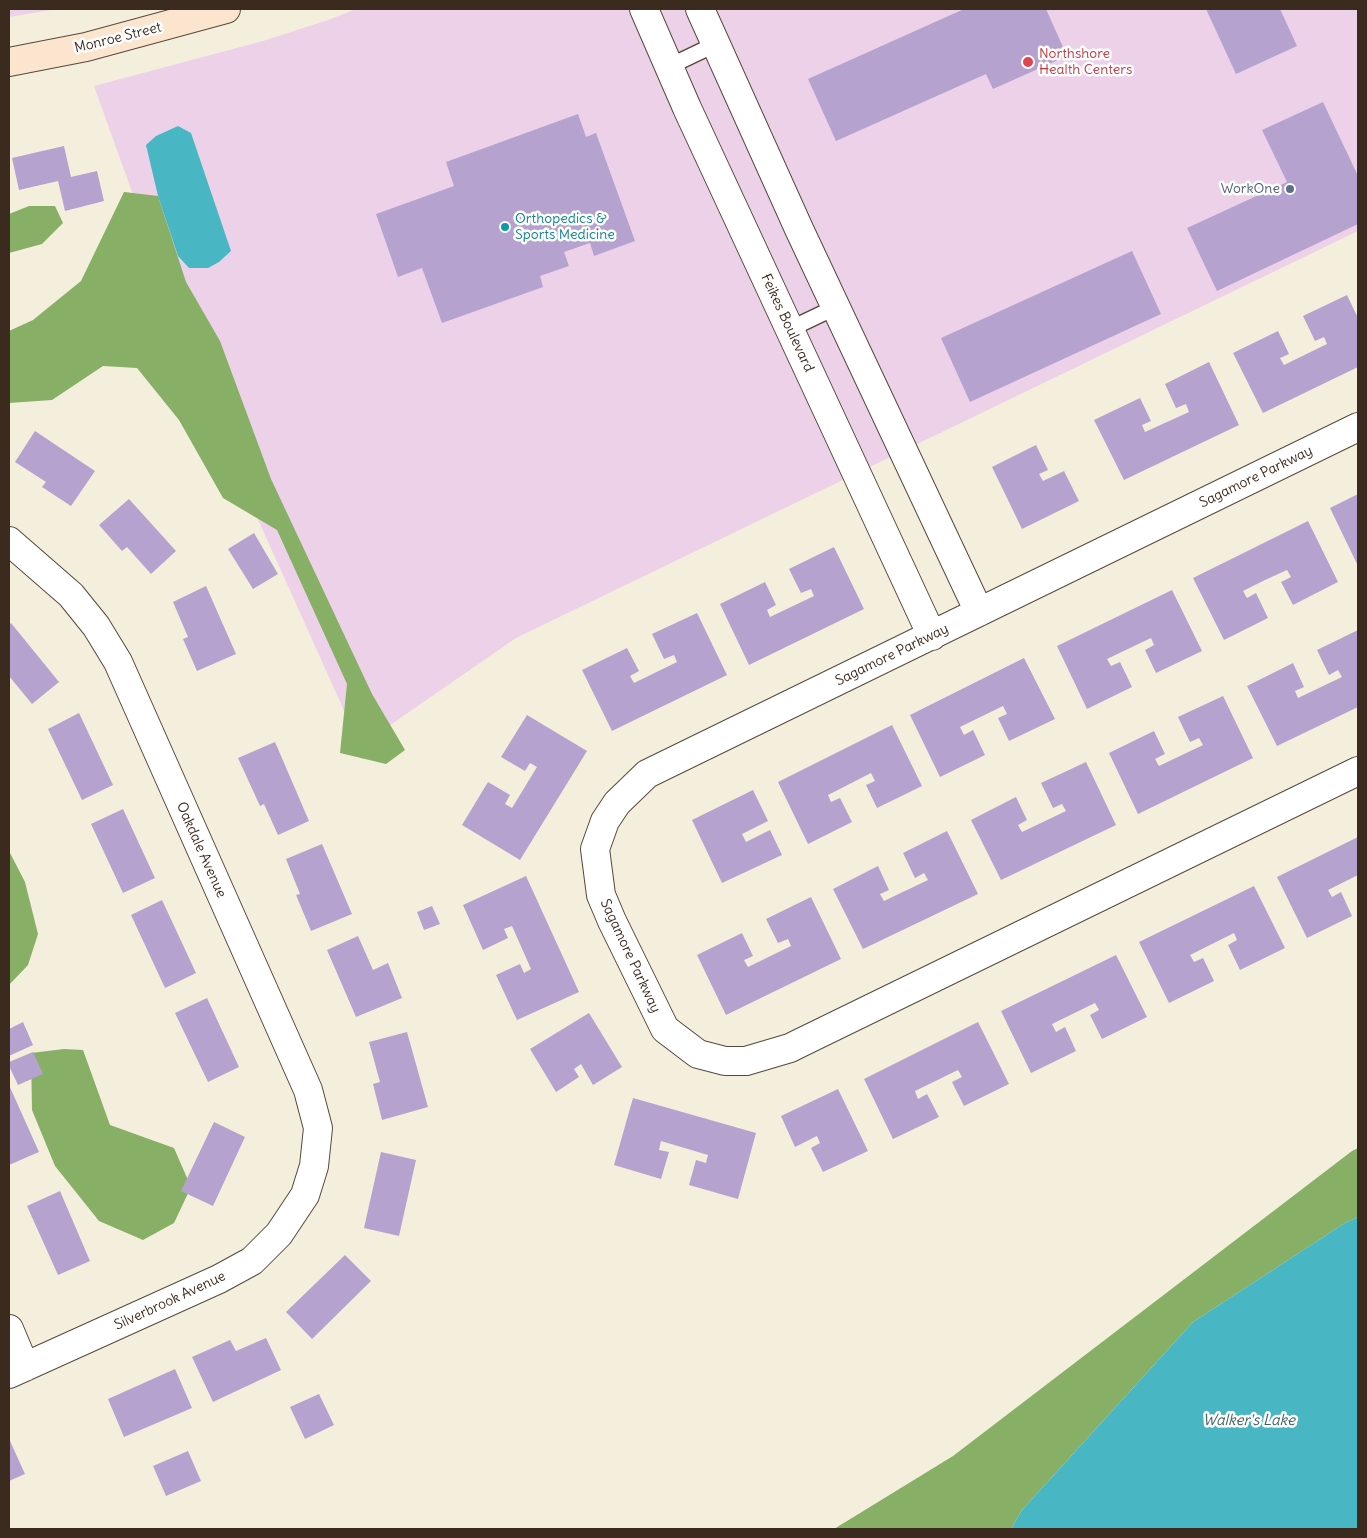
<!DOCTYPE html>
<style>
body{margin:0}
#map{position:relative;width:1367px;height:1538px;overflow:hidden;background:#f4efdd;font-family:Delius,sans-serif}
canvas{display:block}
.frame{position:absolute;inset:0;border:10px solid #3b2a1e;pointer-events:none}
</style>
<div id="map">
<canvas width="1367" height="1538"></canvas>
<div class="frame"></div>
</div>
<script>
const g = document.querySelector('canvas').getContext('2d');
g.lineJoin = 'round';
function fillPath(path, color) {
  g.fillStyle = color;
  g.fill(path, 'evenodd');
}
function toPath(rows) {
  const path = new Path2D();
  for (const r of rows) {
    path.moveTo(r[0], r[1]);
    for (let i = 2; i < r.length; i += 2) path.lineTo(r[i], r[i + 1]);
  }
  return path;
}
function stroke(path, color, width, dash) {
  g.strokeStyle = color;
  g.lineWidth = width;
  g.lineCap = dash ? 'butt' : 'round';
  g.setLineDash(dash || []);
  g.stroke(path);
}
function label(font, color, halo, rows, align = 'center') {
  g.font = font + ' Delius,sans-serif';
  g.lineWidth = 5;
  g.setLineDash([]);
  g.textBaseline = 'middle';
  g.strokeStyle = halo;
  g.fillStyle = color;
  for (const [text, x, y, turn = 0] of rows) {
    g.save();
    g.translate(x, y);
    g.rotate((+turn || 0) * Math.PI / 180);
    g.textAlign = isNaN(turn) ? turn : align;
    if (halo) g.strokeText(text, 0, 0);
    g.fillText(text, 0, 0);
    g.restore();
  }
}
fillPath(toPath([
 [9,9,57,9,9,17],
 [356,9,1358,9,1358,231,516,638,360,746,215,424,94,86,263,41,328,20]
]), '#edd1e9');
fillPath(toPath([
 [124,192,158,196,186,282,220,341,271,479,372,694,405,750,386,764,340,753,347,684,277,530,223,498,179,420,137,368,103,366,52,400,9,403,9,331,33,320,81,281],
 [29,206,55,206,63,223,42,244,9,253,9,214],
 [9,851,25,882,38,934,28,965,9,985],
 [64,1049,83,1050,110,1125,174,1148,191,1187,174,1223,143,1240,99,1221,55,1166,32,1110,31,1053],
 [1358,1148,1358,1217,1345,1223,1193,1322,1022,1510,1011,1529,834,1529,953,1456,1352,1151]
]), '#87af66');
fillPath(toPath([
 [178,126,191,133,231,251,219,262,208,268,189,268,178,256,158,196,146,145,156,136],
 [1358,1217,1358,1529,1011,1529,1022,1510,1193,1322,1345,1223]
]), '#49b6c4');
fillPath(toPath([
 [964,9,1046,9,1067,56,993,89,986,74,836,141,808,79],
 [1206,9,1280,9,1297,46,1236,74],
 [1323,102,1358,176,1358,224,1217,291,1187,228,1287,182,1262,130],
 [578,114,586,137,596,133,635,241,594,256,590,243,564,252,569,266,540,276,543,287,442,323,422,268,398,277,376,214,454,186,446,162],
 [64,146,71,177,97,171,104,201,65,211,58,181,19,190,12,158],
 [1132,251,1161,314,970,402,941,338],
 [1347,295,1358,318,1358,367,1263,413,1233,353,1278,331,1289,354,1280,358,1284,365,1327,344,1324,337,1315,341,1303,316],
 [1209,362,1239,425,1124,480,1094,420,1140,398,1151,421,1142,425,1145,432,1189,412,1186,404,1176,408,1165,384],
 [35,431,95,471,71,506,42,487,46,482,15,462],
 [1036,445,1048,470,1039,474,1043,481,1064,471,1079,501,1022,529,992,467],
 [1358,494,1358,566,1330,508],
 [129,499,176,551,151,574,127,547,122,551,99,525],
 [1308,521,1338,582,1293,605,1281,582,1291,577,1287,570,1265,580,1243,591,1247,598,1256,593,1268,618,1224,640,1193,578],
 [254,533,278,574,253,589,228,549],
 [834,547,864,609,749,665,720,604,765,582,776,605,767,610,770,617,814,596,811,589,801,593,789,569],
 [206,586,236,654,197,671,183,639,188,637,173,602],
 [1172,590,1202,651,1156,673,1145,650,1154,645,1151,638,1107,659,1111,666,1120,662,1132,687,1087,709,1057,646],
 [697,613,727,675,612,731,582,670,627,648,639,671,630,676,634,683,677,662,674,655,664,659,652,634],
 [11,623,59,682,32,704,9,676,9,625],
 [1358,630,1358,707,1277,746,1247,686,1293,663,1304,687,1295,691,1298,698,1342,677,1338,670,1329,675,1317,650],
 [1024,658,1055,719,1009,741,998,718,1007,714,1003,706,960,727,964,735,973,730,985,755,940,777,910,715],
 [1223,696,1253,758,1138,814,1109,753,1154,731,1165,754,1155,759,1159,766,1203,745,1199,738,1190,742,1178,717],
 [79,713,113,785,82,800,48,729],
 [527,715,587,751,520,860,462,825,488,782,510,795,505,804,512,808,537,767,530,763,525,771,501,757],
 [892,725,922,786,877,808,866,785,875,781,871,773,828,795,831,802,840,798,852,822,808,844,778,782],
 [275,742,309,821,278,835,264,804,260,806,238,758],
 [1086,762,1116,825,1001,880,971,820,1016,797,1027,820,1018,825,1022,832,1066,811,1062,804,1053,808,1041,783],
 [753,790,768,821,742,834,746,842,770,830,782,855,722,883,692,820],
 [123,809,155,878,123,893,91,824],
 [947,831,978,894,863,949,833,889,878,866,889,890,880,894,884,901,928,880,924,873,915,878,903,853],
 [1358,837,1358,875,1328,890,1332,897,1341,892,1352,916,1307,938,1277,877],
 [322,844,352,914,311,931,296,895,300,894,286,859],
 [526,876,579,992,517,1020,496,975,520,964,524,973,531,969,512,926,504,929,508,938,483,950,463,905],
 [1254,886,1285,948,1240,970,1228,945,1237,940,1234,933,1190,955,1194,962,1203,958,1214,981,1169,1003,1139,942],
 [811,897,841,959,726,1015,697,955,742,933,753,956,744,960,748,967,791,946,788,939,778,943,766,919],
 [162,900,196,973,165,988,131,915],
 [432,906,440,924,424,930,417,912],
 [358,936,373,970,388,963,402,998,356,1017,327,950],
 [1116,955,1147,1017,1102,1039,1090,1015,1099,1010,1095,1003,1052,1024,1056,1032,1065,1027,1076,1051,1031,1073,1001,1011],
 [207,998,239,1067,208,1082,175,1013],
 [589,1013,622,1067,593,1085,581,1064,574,1069,579,1077,556,1092,530,1049],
 [23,1022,33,1045,9,1056,9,1029],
 [978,1022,1009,1084,964,1106,952,1082,962,1077,958,1070,915,1091,918,1099,927,1094,939,1117,893,1139,864,1079],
 [407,1032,428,1107,382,1120,373,1084,380,1082,369,1042],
 [33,1052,43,1074,18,1085,9,1066,9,1062],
 [9,1085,39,1152,9,1165],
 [838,1089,868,1151,823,1172,811,1148,820,1143,817,1136,795,1147,781,1116],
 [633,1098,756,1133,738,1199,689,1185,696,1160,706,1163,708,1155,661,1141,659,1150,669,1152,661,1179,614,1165],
 [214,1122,245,1137,213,1206,181,1191],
 [381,1152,416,1160,399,1236,364,1228],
 [60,1191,90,1261,58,1275,27,1206],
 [345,1255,371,1281,312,1339,286,1312],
 [266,1338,281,1370,213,1402,192,1357,230,1340,236,1351],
 [175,1369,192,1408,124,1437,108,1399],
 [319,1394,334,1425,305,1439,290,1407],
 [10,1441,25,1474,9,1481,9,1442],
 [188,1451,201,1481,166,1496,153,1466]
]), '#b5a2cf');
const service = toPath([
 [670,66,716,44],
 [790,329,836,307]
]);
const minor = toPath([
 [644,9,687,108,932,636],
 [700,9,799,229,979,612],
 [1358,427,647,774,617,803,605,821,595,849,601,895,612,921,665,1029,698,1054,725,1061,746,1061,790,1048,798,1044,1358,771],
 [9,541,71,595,96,626,118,662,308,1090,318,1128,314,1166,305,1195,279,1234,252,1261,219,1279,9,1374],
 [9,1329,25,1367]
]);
const secondary = toPath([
 [9,62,86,47,226,9]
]);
stroke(service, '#57483b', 18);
stroke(minor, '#57483b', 30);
stroke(secondary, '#57483b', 30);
stroke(service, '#fff', 15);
stroke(minor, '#fff', 28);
stroke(secondary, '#fce5cf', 28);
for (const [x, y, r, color] of [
 [1028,62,6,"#e0444e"],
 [1290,189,5,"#5c6f8a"],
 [505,227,5,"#0f9aa8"]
]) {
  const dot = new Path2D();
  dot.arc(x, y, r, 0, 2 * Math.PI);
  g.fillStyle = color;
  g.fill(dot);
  stroke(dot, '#fff', 2);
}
label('14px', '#3b2a1e', '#fff', [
 ["Monroe Street",118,38,-14],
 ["Feikes Boulevard",787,323,65],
 ["Sagamore Parkway",1256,477,-26],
 ["Sagamore Parkway",892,655,-26],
 ["Oakdale Avenue",201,850,66],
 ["Sagamore Parkway",630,956,65],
 ["Silverbrook Avenue",170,1301,-25]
]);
label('14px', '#be3a42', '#fff', [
 ["Northshore",1039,54],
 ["Health Centers",1039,70]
], 'left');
label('14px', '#4e5e75', '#fff', [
 ["WorkOne",1280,189]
], 'right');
label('14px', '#0d838f', '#fff', [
 ["Orthopedics &",515,219],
 ["Sports Medicine",515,235]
], 'left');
label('italic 15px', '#416260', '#fff', [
 ["Walker's Lake",1249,1421]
]);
</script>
